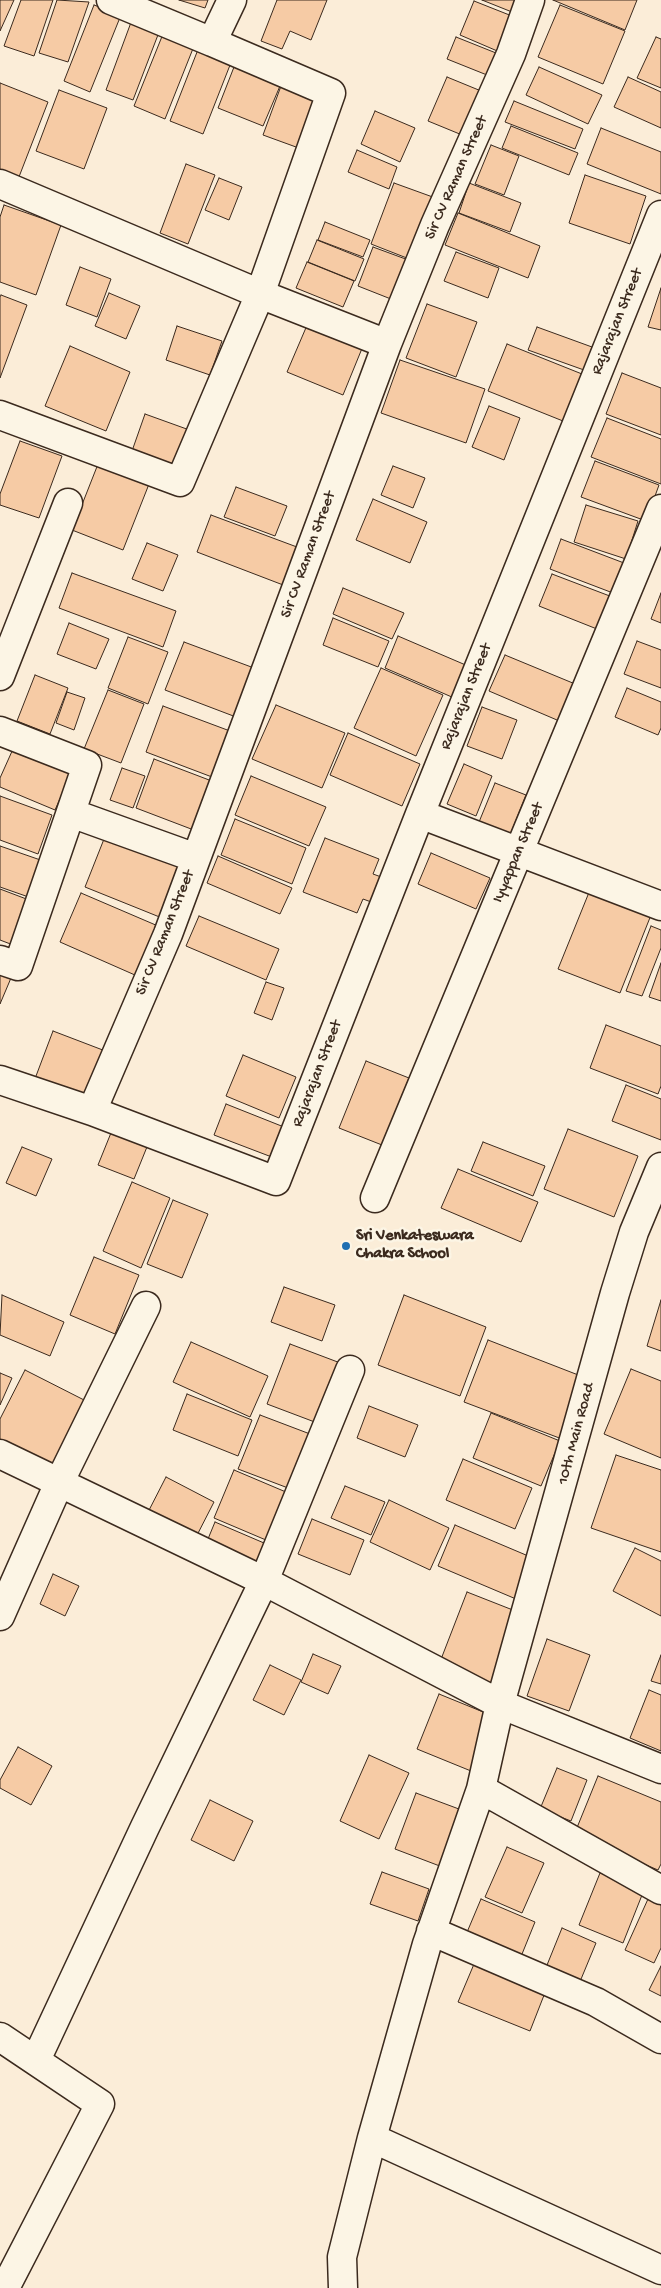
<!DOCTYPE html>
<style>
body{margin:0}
canvas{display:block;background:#fbedd8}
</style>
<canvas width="661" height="2288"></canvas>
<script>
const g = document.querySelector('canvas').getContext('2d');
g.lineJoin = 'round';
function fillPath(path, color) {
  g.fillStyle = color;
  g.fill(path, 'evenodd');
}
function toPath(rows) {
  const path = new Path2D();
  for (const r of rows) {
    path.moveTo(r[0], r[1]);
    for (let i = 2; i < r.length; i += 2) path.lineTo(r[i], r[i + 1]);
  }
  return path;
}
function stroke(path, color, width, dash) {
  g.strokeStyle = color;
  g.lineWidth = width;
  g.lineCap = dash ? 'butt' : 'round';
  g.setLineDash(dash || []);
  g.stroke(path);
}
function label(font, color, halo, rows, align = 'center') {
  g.font = font + ' "Gochi Hand",sans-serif';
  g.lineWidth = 5;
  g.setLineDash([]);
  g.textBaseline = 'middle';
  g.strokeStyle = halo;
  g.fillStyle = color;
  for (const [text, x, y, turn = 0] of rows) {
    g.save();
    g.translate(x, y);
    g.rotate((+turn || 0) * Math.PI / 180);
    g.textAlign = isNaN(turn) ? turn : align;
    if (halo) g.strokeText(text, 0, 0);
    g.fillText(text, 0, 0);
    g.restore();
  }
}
const building = toPath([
 [0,0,14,0,0,31,0,0],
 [21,0,53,0,34,56,4,46,21,0],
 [57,0,89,2,68,62,39,53,57,0],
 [179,0,208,0,205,8,179,0],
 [277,0,327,0,311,40,290,31,282,49,261,41,277,0],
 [482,0,523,0,517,14,482,0],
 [553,0,637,0,625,30,553,0],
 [474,1,517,18,502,53,460,35,474,1],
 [94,5,121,15,90,92,64,81,94,5],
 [560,5,625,31,603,84,538,57,560,5],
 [133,17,161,27,133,100,106,90,133,17],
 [165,29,196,41,165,119,134,106,165,29],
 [456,37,501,55,492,77,447,59,456,37],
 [656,37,661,39,661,88,637,78,656,37],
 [199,47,232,60,203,134,170,121,199,47],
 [234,67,280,86,263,126,218,108,234,67],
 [539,67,602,95,588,124,526,95,539,67],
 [447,77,486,93,467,137,428,121,447,77],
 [628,77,661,92,661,128,614,107,628,77],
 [0,83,48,102,17,182,0,175,0,83],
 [281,86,324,104,307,151,263,135,281,86],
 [59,90,107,108,84,169,36,151,59,90],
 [514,101,583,129,575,149,505,122,514,101],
 [375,111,415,128,400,162,361,144,375,111],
 [511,126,578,153,569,175,502,148,511,126],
 [601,128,661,152,661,194,587,164,601,128],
 [491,145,519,156,504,195,475,184,491,145],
 [357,150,397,167,389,189,348,172,357,150],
 [186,164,215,175,188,244,160,233,186,164],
 [585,175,646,196,630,244,569,223,585,175],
 [219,178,242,187,229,220,205,210,219,178],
 [394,183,441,200,417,262,371,244,394,183],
 [469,183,521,203,510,232,459,213,469,183],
 [4,205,61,225,36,295,0,282,0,217,4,205],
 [458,213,540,246,528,278,445,245,458,213],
 [325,222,370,240,363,257,318,240,325,222],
 [317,240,364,259,355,281,308,262,317,240],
 [373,247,411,261,396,301,358,286,373,247],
 [456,252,499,268,488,298,444,281,456,252],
 [307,262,354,281,343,307,296,288,307,262],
 [80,267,111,279,97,317,66,305,80,267],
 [661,288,661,330,648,327,661,288],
 [109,293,140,306,126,339,95,326,109,293],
 [1,295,27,305,0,378,0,297,1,295],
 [427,304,477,322,456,377,406,358,427,304],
 [308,323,363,346,343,395,287,372,308,323],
 [177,326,222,341,210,375,166,360,177,326],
 [537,327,592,347,584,370,528,350,537,327],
 [507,344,587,376,568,423,488,391,507,344],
 [70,346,130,372,106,431,45,406,70,346],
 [400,360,485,389,466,443,381,413,400,360],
 [622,373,661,388,661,435,606,414,622,373],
 [489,406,520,418,504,460,472,447,489,406],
 [145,414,195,432,181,469,132,451,145,414],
 [607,418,661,439,661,484,591,457,607,418],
 [20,441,62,456,39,518,0,505,0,494,20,441],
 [100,459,151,479,123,550,72,530,100,459],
 [595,461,659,485,646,521,581,497,595,461],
 [393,466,425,478,413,508,381,495,393,466],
 [236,487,287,506,275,536,224,517,236,487],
 [373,499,427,522,410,563,356,540,373,499],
 [586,505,638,521,626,559,574,542,586,505],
 [211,515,305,550,291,588,197,552,211,515],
 [561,539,624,563,613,593,550,569,561,539],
 [147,543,178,555,163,591,132,579,147,543],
 [72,573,176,611,163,647,59,608,72,573],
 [552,574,615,598,602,631,539,606,552,574],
 [343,588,404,613,392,639,333,614,343,588],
 [661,593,661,623,651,619,661,593],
 [333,618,389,641,378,667,323,645,333,618],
 [69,623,109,639,96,669,57,654,69,623],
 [398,636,475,669,461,701,385,668,398,636],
 [128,637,168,652,148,704,108,688,128,637],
 [637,641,661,650,661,688,624,674,637,641],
 [184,642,254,668,236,717,165,690,184,642],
 [505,655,580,686,564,723,489,691,505,655],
 [381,668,443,695,416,756,354,728,381,668],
 [35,675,68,688,50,734,17,721,35,675],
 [627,688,661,702,661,728,658,735,615,717,627,688],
 [108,690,144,704,121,763,84,749,108,690],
 [67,692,85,698,74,730,56,723,67,692],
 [276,705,345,733,322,788,252,759,276,705],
 [163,706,230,731,212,777,146,752,163,706],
 [482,707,517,720,502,759,467,746,482,707],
 [348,733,420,764,402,806,330,775,348,733],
 [13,749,71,774,55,810,0,787,0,778,13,749],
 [154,759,217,783,199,832,136,808,154,759],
 [464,764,492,776,476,816,447,804,464,764],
 [122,768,145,776,133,808,110,800,122,768],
 [251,776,326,807,309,846,235,815,251,776],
 [495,783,526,795,510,835,479,822,495,783],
 [0,796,52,815,38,854,0,840,0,796],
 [235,819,306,848,292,884,221,855,235,819],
 [106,834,188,866,167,920,85,887,106,834],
 [325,838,379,859,373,874,384,878,374,903,363,899,357,913,303,892,325,838],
 [0,846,52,864,40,901,0,887,0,846],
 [431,853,490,878,476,909,418,884,431,853],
 [218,856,292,888,280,914,207,883,218,856],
 [592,885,653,910,620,993,558,969,592,885],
 [0,889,37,903,21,948,0,940,0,889],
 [81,893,165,929,144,979,60,942,81,893],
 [199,916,279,949,266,980,186,946,199,916],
 [651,926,661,930,661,948,642,996,626,991,651,926],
 [661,963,661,1001,649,997,661,963],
 [0,973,11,978,0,1004,0,973],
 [266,982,284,988,272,1020,254,1013,266,982],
 [606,1025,661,1046,661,1086,658,1094,590,1068,606,1025],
 [53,1031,108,1052,89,1105,33,1084,53,1031],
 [243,1055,296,1077,279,1118,226,1096,243,1055],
 [366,1061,409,1078,382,1145,339,1128,366,1061],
 [626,1085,661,1099,661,1140,612,1121,626,1085],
 [226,1104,289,1129,277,1159,214,1135,226,1104],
 [115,1123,151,1137,134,1179,98,1165,115,1123],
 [568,1129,638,1156,614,1217,544,1189,568,1129],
 [483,1142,545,1166,533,1196,471,1171,483,1142],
 [22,1147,52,1159,36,1196,6,1183,22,1147],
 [458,1169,538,1202,521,1242,441,1208,458,1169],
 [132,1182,170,1198,141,1268,103,1251,132,1182],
 [173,1200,208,1214,182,1278,147,1264,173,1200],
 [94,1257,139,1275,115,1334,70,1315,94,1257],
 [284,1287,335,1305,322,1341,271,1322,284,1287],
 [2,1295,64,1322,50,1356,0,1335,2,1295],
 [404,1295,486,1327,460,1396,378,1365,404,1295],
 [661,1300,661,1351,647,1346,661,1300],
 [488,1340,586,1378,562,1439,464,1402,488,1340],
 [191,1342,268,1376,250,1417,173,1382,191,1342],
 [290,1344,343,1364,320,1424,267,1404,290,1344],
 [631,1369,661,1381,661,1458,604,1434,631,1369],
 [25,1370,88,1402,55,1469,0,1441,0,1419,25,1370],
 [0,1373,12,1378,0,1405,0,1373],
 [187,1394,252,1420,238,1456,173,1430,187,1394],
 [369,1406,418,1425,405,1457,357,1438,369,1406],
 [491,1413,560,1441,541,1486,473,1458,491,1413],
 [260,1415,318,1437,296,1491,238,1469,260,1415],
 [616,1455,661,1470,661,1552,591,1528,616,1455],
 [463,1459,532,1488,515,1529,446,1500,463,1459],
 [234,1470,293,1495,273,1543,214,1518,234,1470],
 [166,1477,214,1502,193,1543,145,1518,166,1477],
 [345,1486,385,1502,371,1535,331,1518,345,1486],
 [389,1500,449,1528,430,1570,370,1542,389,1500],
 [312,1519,364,1540,350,1575,298,1554,312,1519],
 [215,1522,271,1546,259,1575,203,1551,215,1522],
 [455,1525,533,1558,516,1599,438,1566,455,1525],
 [635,1548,661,1561,661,1616,613,1591,635,1548],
 [53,1574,79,1586,65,1616,40,1604,53,1574],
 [467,1592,523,1614,494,1688,438,1667,467,1592],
 [547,1639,590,1655,569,1711,527,1696,547,1639],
 [313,1654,341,1666,328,1694,301,1682,313,1654],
 [661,1655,661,1684,651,1681,661,1655],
 [270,1665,301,1680,284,1715,253,1700,270,1665],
 [649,1690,661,1695,661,1751,630,1738,649,1690],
 [439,1694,493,1716,471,1771,417,1749,439,1694],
 [18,1747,52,1766,31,1805,0,1788,0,1780,18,1747],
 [369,1755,409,1773,379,1839,340,1821,369,1755],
 [557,1768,587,1780,571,1821,540,1809,557,1768],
 [598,1776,661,1802,661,1864,658,1870,574,1835,598,1776],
 [416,1793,467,1812,445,1868,395,1849,416,1793],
 [210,1800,253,1821,234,1861,191,1840,210,1800],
 [507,1847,544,1863,522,1913,485,1897,507,1847],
 [382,1872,429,1889,418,1921,370,1904,382,1872],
 [600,1873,644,1890,623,1943,579,1925,600,1873],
 [481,1899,535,1922,520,1959,465,1937,481,1899],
 [648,1899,661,1905,661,1948,654,1963,625,1950,648,1899],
 [562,1928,596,1943,579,1984,545,1970,562,1928],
 [477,1957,548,1985,530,2031,458,2002,477,1957],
 [661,1966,661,1996,649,1990,661,1966]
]);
fillPath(building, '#f6cba5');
stroke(building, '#3b2a1e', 1);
const minor = toPath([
 [111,0,212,42,232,0],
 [0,184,260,294,387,344],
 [0,415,180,482,260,294,331,93,212,42],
 [0,676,68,503],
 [0,731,87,765,18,966,0,960],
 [71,813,196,858],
 [420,814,661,906],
 [0,1080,92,1111,276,1181,420,814,661,215],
 [92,1111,168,934,387,344,435,225,511,54,530,0],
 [661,1167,634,1232,615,1293,500,1704,481,1789,427,1944,372,2138,661,2270],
 [375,1198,661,509],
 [0,1454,264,1581,500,1704,661,1769],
 [0,1616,59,1483,146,1306],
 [481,1789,661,1890],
 [431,1931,596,2002,661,2039],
 [0,2037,100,2104,5,2288],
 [36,2060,145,1827,264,1581,350,1370],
 [343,2288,342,2257,372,2138]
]);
stroke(minor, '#3b2a1e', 31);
stroke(minor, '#fcf5e5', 28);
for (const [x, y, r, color] of [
 [346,1246,5,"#1f6fb2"]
]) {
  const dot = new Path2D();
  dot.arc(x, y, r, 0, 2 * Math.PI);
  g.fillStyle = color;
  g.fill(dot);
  stroke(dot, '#fcf5e5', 2);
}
label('16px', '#3b2a1e', '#fcf5e5', [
 ["Sir CV Raman Street",457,178,-66],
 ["Rajarajan Street",618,322,-68],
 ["Sir CV Raman Street",309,555,-70],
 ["Rajarajan Street",467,697,-68],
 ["Iyyappan Street",519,853,-67],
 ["Sir CV Raman Street",166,933,-68],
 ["Rajarajan Street",318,1074,-69],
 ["10th Main Road",577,1434,-75]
]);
label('bold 16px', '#3b2a1e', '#fcf5e5', [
 ["Sri Venkateswara",356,1237],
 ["Chakra School",356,1255]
], 'left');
</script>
